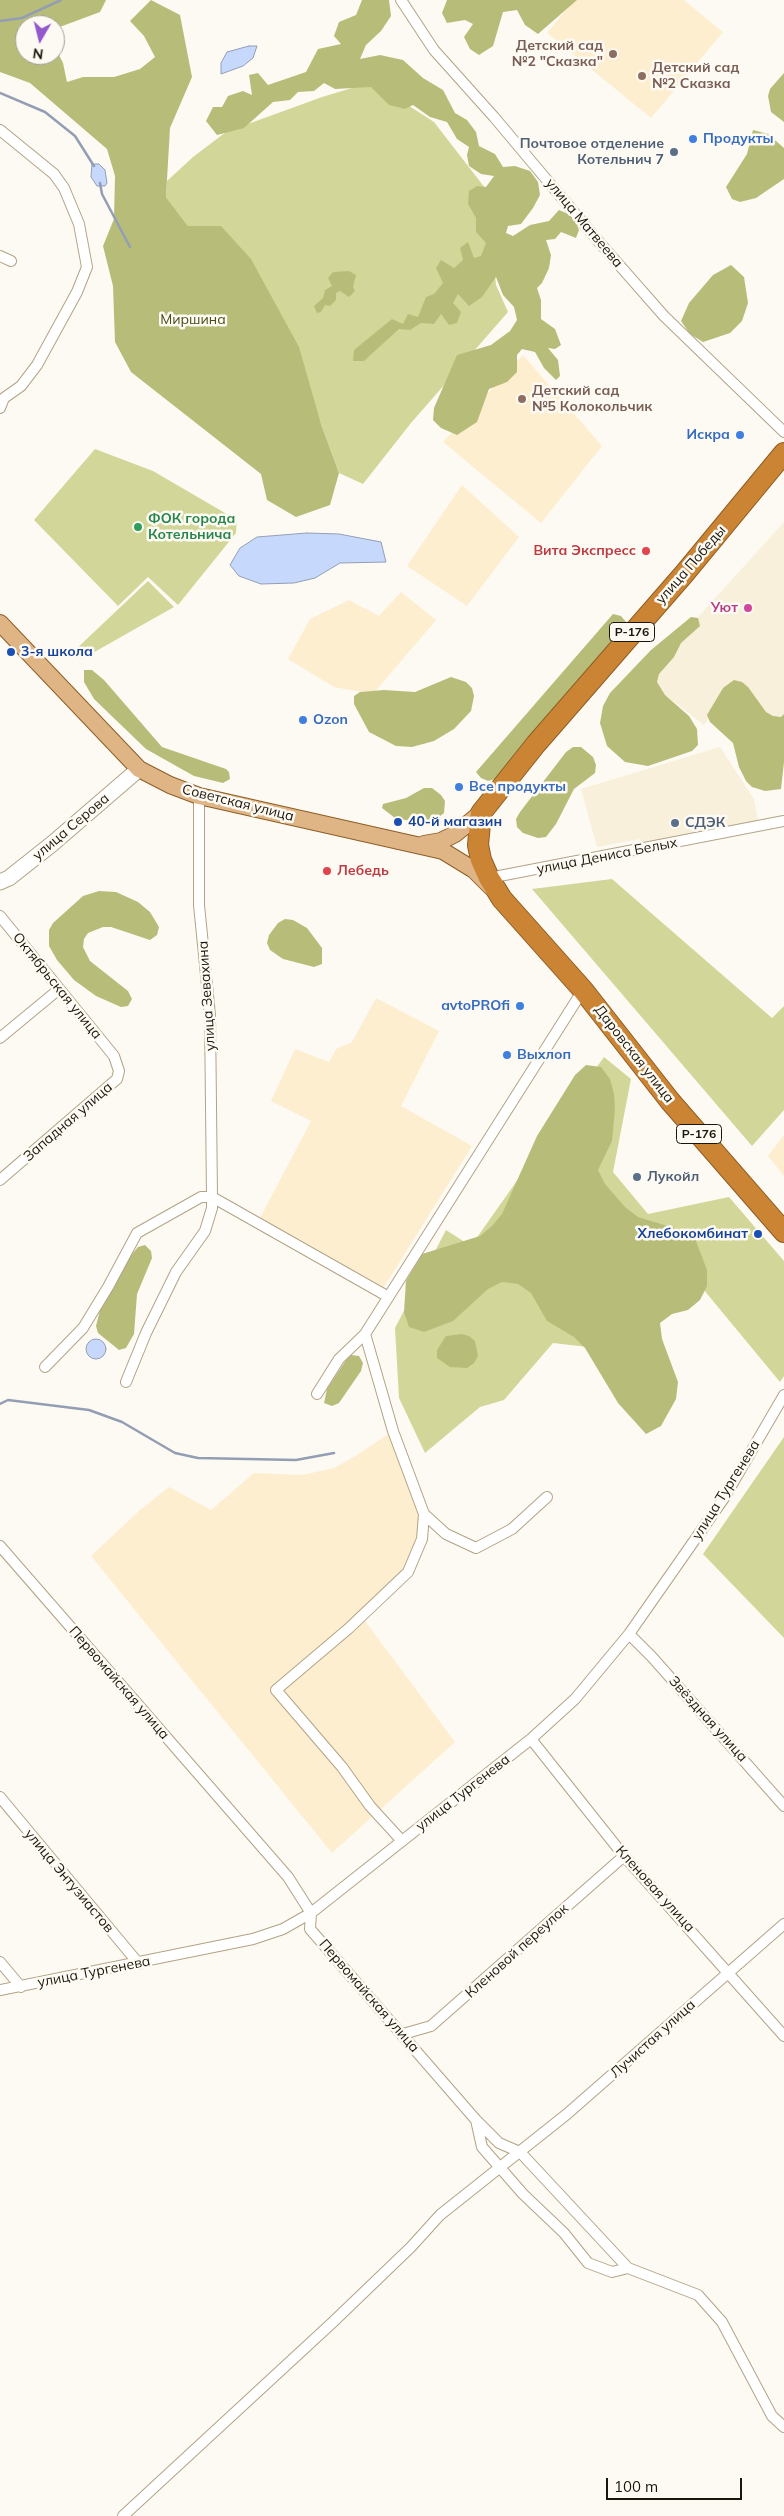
<!DOCTYPE html>
<meta charset="utf-8">
<style>
body{margin:0}
#map{position:relative;width:784px;height:2516px;overflow:hidden;background:#fdfaf3;font-family:Mulish,sans-serif}
canvas{display:block}
.north{position:absolute;left:15px;top:15px;width:50px;height:50px;box-sizing:border-box;background:#fdfaf3;border:1px solid #a39f96;border-radius:50%;rotate:188deg;font-size:14px;font-weight:700;line-height:20px;text-align:center;color:#1b160b}
.north::after{content:'';display:block;margin:auto;width:18px;height:22px;background:#9357ce;clip-path:polygon(50% 0,100% 100%,50% 72%,0 100%)}
.scale{position:absolute;left:606px;top:2478px;width:136px;height:22px;box-sizing:border-box;border:2px solid #1b160b;border-top:0;padding-left:6px;font-size:15px;line-height:18px;white-space:nowrap;color:#1b160b;-webkit-text-stroke:4px #fdfaf3;paint-order:stroke}
</style>
<div id="map">
<canvas width="784" height="2516"></canvas>
<div class="north">N</div>
<div class="scale">100 m</div>
</div>
<script>
const g = document.querySelector('canvas').getContext('2d');
g.lineJoin = 'round';
function fillPath(path, color) {
  g.fillStyle = color;
  g.fill(path, 'evenodd');
}
function toPath(rows) {
  const path = new Path2D();
  for (const r of rows) {
    if (r.length === 3) {
      path.moveTo(r[0] + r[2], r[1]);
      path.arc(r[0], r[1], r[2], 0, 2 * Math.PI);
      continue;
    }
    path.moveTo(r[0], r[1]);
    for (let i = 2; i < r.length; i += 2) path.lineTo(r[i], r[i + 1]);
  }
  return path;
}
function stroke(path, color, width, dash) {
  g.strokeStyle = color;
  g.lineWidth = width;
  g.lineCap = dash ? 'butt' : 'round';
  g.setLineDash(dash || []);
  g.stroke(path);
}
function label(font, color, halo, rows, align = 'center') {
  g.font = font + ' Mulish,sans-serif';
  g.lineWidth = 5;
  g.setLineDash([]);
  g.textBaseline = 'middle';
  g.strokeStyle = halo;
  g.fillStyle = color;
  for (const [text, x, y, turn = 0] of rows) {
    g.save();
    g.translate(x, y);
    g.rotate((+turn || 0) * Math.PI / 180);
    g.textAlign = isNaN(turn) ? turn : align;
    if (halo) g.strokeText(text, 0, 0);
    g.fillText(text, 0, 0);
    g.restore();
  }
}
fillPath(toPath([
 [784,522,784,722,781,726,734,686,704,725,643,678],
 [720,747,754,799,758,820,642,845,640,839,597,847,581,789]
]), '#f8f0da');
fillPath(toPath([
 [574,0,684,0,723,32,651,118,547,33],
 [523,355,602,446,541,523,443,442],
 [462,485,519,537,467,606,407,566],
 [401,592,436,620,373,694,334,687,288,659,310,619,349,600,379,616],
 [376,998,439,1031,401,1106,472,1146,384,1287,260,1218,311,1121,271,1101,295,1049,329,1062,336,1049,352,1042],
 [784,1135,784,1176,768,1156],
 [393,1431,424,1514,408,1572,362,1617,455,1742,332,1853,91,1556,140,1510,169,1487,211,1510,254,1473,302,1475,334,1468,354,1457]
]), '#feeed0');
fillPath(toPath([
 [372,82,434,122,485,188,496,285,508,312,411,423,363,484,339,473,321,424,221,226,188,226,166,197,167,181,193,157,226,132,322,97],
 [95,449,153,471,237,520,236,533,178,605,148,577,118,606,34,520],
 [148,581,174,607,82,659,74,651],
 [612,879,772,1018,784,1006,784,1110,752,1146,532,889],
 [604,1057,631,1079,613,1172,648,1214,729,1197,784,1261,784,1376,780,1382,689,1272,588,1347,553,1343,504,1400,480,1407,425,1453,399,1398,395,1328,446,1230,471,1246],
 [784,1437,784,1638,703,1554]
]), '#d2d799');
fillPath(toPath([
 [0,0,106,0,100,12,57,28,55,33,55,25,25,25,25,55,55,55,55,47,63,63,67,82,83,77,114,77,140,69,155,57,144,36,130,21,151,0,180,15,192,77,170,128,166,197,188,226,221,226,251,259,299,347,321,424,339,473,330,505,296,517,267,500,261,474,131,372,115,342,113,286,103,246,114,219,115,176,107,149,30,83,0,72],
 [362,0,389,0,391,16,381,31,366,45,360,59,380,55,403,60,423,78,443,90,455,113,467,120,476,132,479,146,495,154,503,167,515,166,530,171,538,182,540,195,533,208,521,224,508,226,506,233,513,236,530,225,549,221,559,210,573,216,579,230,576,238,561,232,555,239,546,240,551,255,549,268,542,283,537,288,541,300,541,319,555,329,561,345,555,349,548,348,558,360,560,376,556,380,544,368,535,352,522,349,517,355,517,372,507,382,489,389,477,422,457,435,441,428,433,420,434,408,457,355,491,345,510,331,517,320,514,307,503,295,496,277,482,297,469,306,458,294,453,303,461,312,457,323,449,325,441,314,434,324,421,323,410,330,399,329,364,361,353,361,354,350,392,319,403,324,408,314,418,317,426,297,434,294,443,283,436,268,441,260,454,268,463,260,460,248,468,242,474,258,481,256,486,243,476,232,476,218,468,204,469,191,477,186,486,187,494,176,481,174,469,166,467,155,469,147,457,139,447,122,430,117,413,105,405,109,389,105,371,87,335,89,324,83,314,91,298,92,290,100,273,102,244,128,217,135,206,121,213,107,222,107,228,96,243,91,252,95,249,75,258,73,268,85,306,72,318,49,341,44,334,36,339,22,356,15],
 [447,0,577,0,538,34,525,25,517,10,503,12,493,46,479,55,470,49,464,37,473,24,465,20,447,23,442,13],
 [784,73,784,122,771,112,768,96,770,89],
 [753,130,768,134,784,148,784,179,756,198,740,202,732,199,726,187,747,154],
 [731,265,744,277,748,303,742,321,730,333,703,342,690,334,681,321,689,303,713,275],
 [349,271,356,275,353,287,355,291,349,297,340,291,336,293,336,300,330,306,325,305,321,312,317,313,314,306,323,298,325,290,332,286,328,278,333,272],
 [613,614,621,616,626,622,627,629,496,779,488,781,481,778,476,772],
 [691,617,698,618,700,626,681,643,674,657,659,674,657,682,665,695,689,716,697,729,698,745,692,751,648,766,625,762,607,746,600,723,603,706,610,693,651,650],
 [84,670,92,670,104,680,162,747,226,769,229,772,230,779,223,783,194,776,146,749,94,699,84,682],
 [451,677,466,682,472,688,474,696,471,711,454,729,434,741,412,747,396,746,369,732,354,704,354,696,360,692,384,690,415,692],
 [734,680,742,682,748,687,766,712,773,716,781,717,784,714,784,762,781,789,765,791,752,787,746,781,739,767,733,743,710,722,707,715,723,688],
 [573,747,581,747,593,757,596,765,595,773,574,789,556,824,546,837,538,838,523,833,517,827,516,819,520,812,566,752],
 [424,788,432,788,441,795,445,801,444,813,435,820,416,822,395,818,382,808,383,804,406,798],
 [99,891,116,892,138,902,150,912,159,927,157,935,150,940,111,927,103,927,88,933,84,939,83,947,90,961,128,991,132,999,128,1006,121,1007,96,996,74,980,57,960,49,946,49,930,53,923,83,896],
 [285,919,293,920,307,928,322,948,322,964,314,967,283,959,270,950,267,943,269,935,278,923],
 [586,1065,601,1067,610,1079,614,1094,615,1109,612,1141,598,1170,605,1184,625,1207,638,1217,684,1231,696,1241,707,1270,707,1286,700,1300,688,1310,672,1314,660,1323,662,1339,678,1382,676,1399,661,1426,646,1434,618,1403,585,1348,574,1337,547,1321,531,1293,518,1284,502,1282,488,1289,453,1321,424,1332,409,1327,404,1312,406,1281,422,1254,480,1236,492,1226,502,1214,537,1136,575,1075],
 [145,1245,151,1251,152,1258,137,1294,134,1334,126,1348,119,1350,98,1333,96,1326,100,1310,128,1259,138,1247],
 [462,1334,469,1336,475,1341,478,1356,474,1363,467,1368,450,1367,437,1358,437,1350,446,1336],
 [351,1355,359,1356,363,1363,361,1371,339,1403,332,1406,324,1403,327,1389,346,1360]
]), '#b7bd79');
const water = toPath([
 [249,46,257,46,253,58,243,66,221,74,221,63,227,52,249,46],
 [92,164,99,164,105,170,107,183,105,186,97,186,91,177,92,164],
 [307,533,339,534,381,542,386,562,340,563,315,578,294,583,261,584,239,576,230,565,240,548,257,537,307,533],
 [96,1349,10]
]);
fillPath(water, '#c6d9fc');
stroke(water, '#939eb4', 1);
stroke(toPath([
 [0,21,22,18,61,0],
 [0,93,45,112,75,136,94,166],
 [100,183,102,194,130,247],
 [0,1404,8,1400,89,1410,122,1422,175,1453,198,1458,296,1460,334,1453]
]), '#939eb4', 2.5);
const street = toPath([
 [401,0,434,50,494,117,599,242,664,316,784,432],
 [0,130,54,174,64,188,79,224,87,267,77,292,37,365,21,386,4,398,0,408],
 [0,256,11,261],
 [199,796,199,905,210,1015,212,1197,387,1296],
 [489,878,784,821],
 [0,916,114,1056,119,1071,117,1079,0,1180],
 [0,1038,58,990],
 [365,1334,393,1431,424,1514,422,1539,408,1572,348,1629,276,1690,342,1767,370,1806,402,1841],
 [45,1367,83,1328,108,1287,137,1233,201,1197,212,1197,212,1208,205,1231,176,1272,146,1333,126,1382],
 [317,1394,339,1359,365,1334,583,990],
 [424,1514,446,1534,476,1548,512,1529,547,1497],
 [0,1546,288,1877,311,1913,310,1929,476,2120,499,2143,520,2152,628,2268],
 [629,1634,652,1657,784,1806],
 [531,1739,624,1856,784,2036],
 [0,1797,139,1964],
 [0,1962,21,1987],
 [0,1990,253,1939,283,1929,311,1913,531,1739,575,1699,629,1634,724,1498,784,1395],
 [403,2034,431,2026,624,1856],
 [476,2120,482,2147,523,2194,564,2233,588,2263,612,2272,628,2268,698,2295,722,2322,772,2416,784,2427],
 [123,2516,333,2322,411,2247,440,2215,567,2114,784,1924]
]);
const secondary = toPath([
 [0,882,9,878,52,844,139,769]
]);
const primary = toPath([
 [0,623,139,769,170,785,199,796,443,851,474,870,491,887],
 [424,844,441,841,455,834,481,813]
]);
const highway = toPath([
 [784,453,684,574,536,744,481,813,478,845,481,860,489,878,502,899,583,990,670,1101,784,1232]
]);
stroke(street, '#b2a385', 12);
stroke(secondary, '#b2a385', 17);
stroke(primary, '#8d5e25', 18);
stroke(highway, '#8d5e25', 22);
stroke(street, '#fff', 10);
stroke(secondary, '#fff', 15);
stroke(primary, '#e0b585', 16);
stroke(highway, '#cb8433', 20);
for (const [x, y, r, color] of [
 [613,54,5,"#8d6e63"],
 [642,76,5,"#8d6e63"],
 [693,139,5,"#3f7fe0"],
 [674,152,5,"#5c6f8a"],
 [522,399,5,"#8d6e63"],
 [740,435,5,"#3f7fe0"],
 [138,527,5,"#2e9e5b"],
 [646,551,5,"#e0444e"],
 [748,608,5,"#d1479c"],
 [11,652,5,"#1a4fb4"],
 [303,720,5,"#3f7fe0"],
 [459,787,5,"#3f7fe0"],
 [398,822,5,"#1a4fb4"],
 [675,823,5,"#5c6f8a"],
 [327,871,5,"#e0444e"],
 [520,1006,5,"#3f7fe0"],
 [507,1055,5,"#3f7fe0"],
 [637,1177,5,"#5c6f8a"],
 [758,1234,5,"#1a4fb4"]
]) {
  const dot = new Path2D();
  dot.arc(x, y, r, 0, 2 * Math.PI);
  g.fillStyle = color;
  g.fill(dot);
  stroke(dot, '#fdfaf3', 2);
}
for (const [x, y, w] of [
 [632,632,45],
 [699,1134,45]
]) {
  const box = new Path2D();
  box.roundRect(x - w / 2, y - 9.5, w, 19, 4);
  g.fillStyle = '#fdfaf3';
  g.fill(box);
  stroke(box, '#1b160b', 1);
}
label('bold 12px', '#1b160b', null, [
 ["Р-176",632,632],
 ["Р-176",699,1134]
]);
label('bold 14px', '#785e54', '#fdfaf3', [
 ["Детский сад",603,46,"right"],
 ["№2 \"Сказка\"",603,62,"right"],
 ["Детский сад",652,68],
 ["№2 Сказка",652,84],
 ["Детский сад",532,391],
 ["№5 Колокольчик",532,407]
], 'left');
label('bold 14px', '#366cbe', '#fdfaf3', [
 ["Продукты",703,139],
 ["Искра",730,435,"right"],
 ["Ozon",313,720],
 ["Все продукты",469,787],
 ["avtoPROfi",510,1006,"right"],
 ["Выхлоп",517,1055]
], 'left');
label('bold 14px', '#4e5e75', '#fdfaf3', [
 ["Почтовое отделение",664,144,"right"],
 ["Котельнич 7",664,160,"right"],
 ["СДЭК",685,823],
 ["Лукойл",647,1177]
], 'left');
label('14px', '#1b160b', '#fdfaf3', [
 ["улица Матвеева",584,223,50],
 ["улица Победы",691,565,-49],
 ["Советская улица",238,803,14],
 ["улица Серова",71,827,-40],
 ["улица Дениса Белых",607,856,-11],
 ["Октябрьская улица",57,986,51],
 ["улица Зевахина",207,996,-94],
 ["Даровская улица",634,1054,52],
 ["Западная улица",68,1122,-41],
 ["улица Тургенева",726,1490,-58],
 ["Первомайская улица",119,1683,49],
 ["Звёздная улица",708,1719,48],
 ["улица Тургенева",463,1793,-38],
 ["улица Энтузиастов",69,1881,50],
 ["Кленовая улица",655,1889,48],
 ["Кленовой переулок",517,1951,-42],
 ["улица Тургенева",94,1972,-11],
 ["Первомайская улица",369,1996,49],
 ["Лучистая улица",653,2039,-42]
]);
label('14px', '#4a4d1a', '#fdfaf3', [
 ["Миршина",193,320]
]);
label('bold 14px', '#27864d', '#fdfaf3', [
 ["ФОК города",148,519],
 ["Котельнича",148,535]
], 'left');
label('bold 14px', '#be3a42', '#fdfaf3', [
 ["Вита Экспресс",636,551],
 ["Лебедь",337,871,"left"]
], 'right');
label('bold 14px', '#b23c85', '#fdfaf3', [
 ["Уют",738,608]
], 'right');
label('bold 14px', '#164399', '#fdfaf3', [
 ["3-я школа",21,652],
 ["40-й магазин",408,822],
 ["Хлебокомбинат",748,1234,"right"]
], 'left');
</script>
